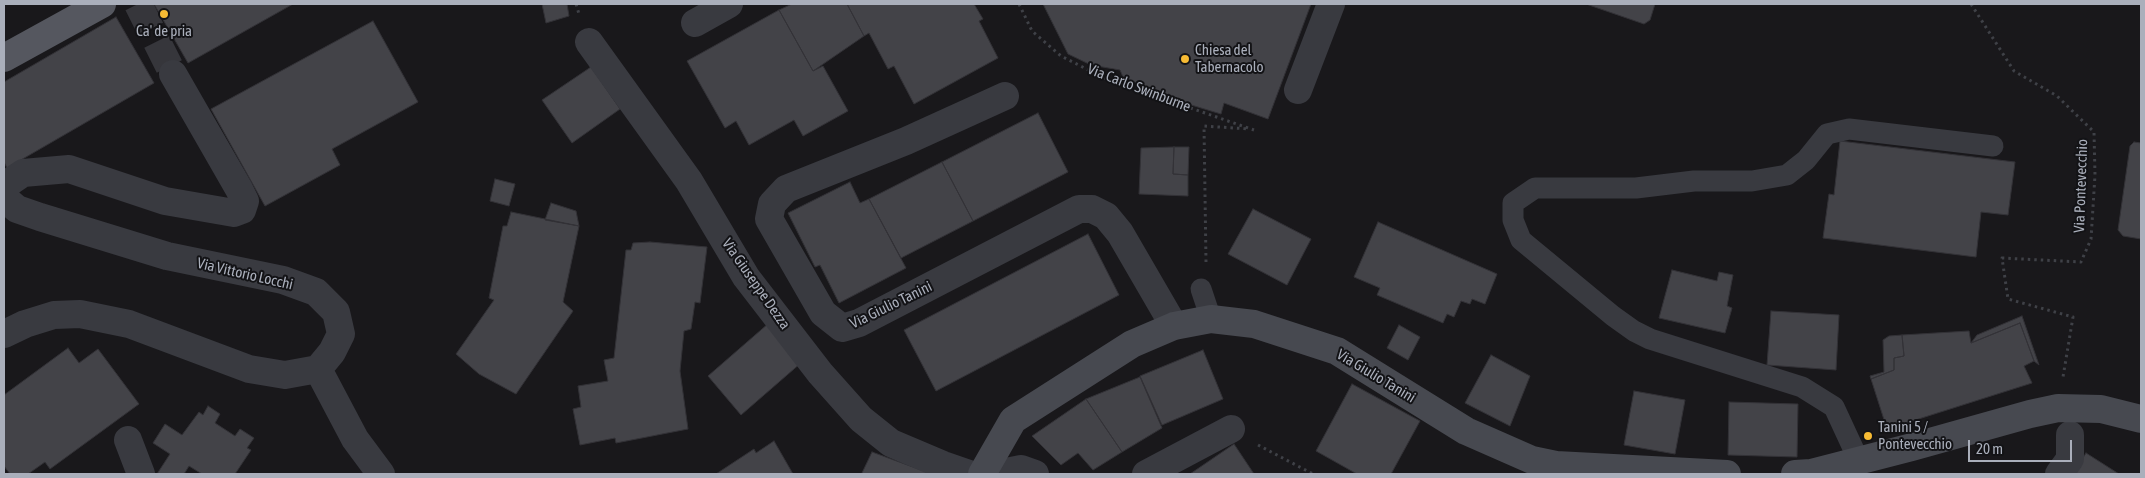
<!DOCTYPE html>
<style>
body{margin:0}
#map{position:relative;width:2145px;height:478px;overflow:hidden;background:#19181b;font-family:"Asap Condensed",sans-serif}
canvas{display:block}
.frame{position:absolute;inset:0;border:5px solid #aaafbb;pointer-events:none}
.scale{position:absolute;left:1968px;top:440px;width:104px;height:22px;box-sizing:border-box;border:2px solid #aaafbb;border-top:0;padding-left:6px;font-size:15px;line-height:18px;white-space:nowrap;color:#aaafbb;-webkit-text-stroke:4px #131316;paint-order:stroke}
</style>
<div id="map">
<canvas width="2145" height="478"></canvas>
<div class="frame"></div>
<div class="scale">20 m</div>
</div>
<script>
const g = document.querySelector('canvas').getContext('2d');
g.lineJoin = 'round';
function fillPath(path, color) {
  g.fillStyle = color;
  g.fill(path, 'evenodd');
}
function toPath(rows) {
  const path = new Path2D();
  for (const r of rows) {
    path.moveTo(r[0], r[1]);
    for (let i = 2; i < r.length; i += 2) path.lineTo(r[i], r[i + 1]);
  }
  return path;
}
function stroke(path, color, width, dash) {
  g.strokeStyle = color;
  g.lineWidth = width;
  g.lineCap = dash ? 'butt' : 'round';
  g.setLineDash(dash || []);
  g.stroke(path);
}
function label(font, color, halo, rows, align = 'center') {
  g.font = font + ' "Asap Condensed",sans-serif';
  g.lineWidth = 4;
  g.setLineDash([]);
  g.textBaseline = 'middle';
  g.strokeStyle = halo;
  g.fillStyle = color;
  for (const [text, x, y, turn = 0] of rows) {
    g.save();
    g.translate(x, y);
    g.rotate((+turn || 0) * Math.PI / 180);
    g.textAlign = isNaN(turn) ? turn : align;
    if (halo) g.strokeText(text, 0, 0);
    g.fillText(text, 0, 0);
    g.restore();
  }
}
const building = toPath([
 [154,4,293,4,188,63,154,4],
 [542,4,567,4,569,16,546,23,542,4],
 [792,4,847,4,864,36,813,71,779,10,792,4],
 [847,4,974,4,983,19,979,21,998,58,914,104,894,66,888,69,869,33,864,36,847,4],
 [1043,4,1311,4,1268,119,1224,103,1221,114,1178,101,1123,77,1120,70,1091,65,1068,54,1043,4],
 [1586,4,1655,4,1650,20,1644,24,1586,4],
 [779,10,813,71,823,66,848,111,803,136,794,120,749,145,736,121,725,128,687,61,779,10],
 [116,17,154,83,7,168,4,162,4,82,116,17],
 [373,21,418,102,332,149,340,165,265,206,211,109,373,21],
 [591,67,620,109,572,143,542,100,591,67],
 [1038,113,1068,172,973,221,942,162,1038,113],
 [1840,141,2015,162,2008,215,1981,212,1976,257,1823,238,1829,194,1834,195,1840,141],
 [2134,142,2141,143,2141,239,2123,236,2118,230,2130,146,2134,142],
 [1174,147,1189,147,1188,175,1173,174,1174,147],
 [1174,147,1173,174,1188,175,1188,196,1139,194,1141,148,1174,147],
 [942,162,973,221,901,258,869,199,942,162],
 [495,179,515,184,509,206,490,201,495,179],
 [850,182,860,203,869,199,906,268,839,303,820,265,815,267,788,213,850,182],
 [551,203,576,211,579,226,545,220,551,203],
 [1253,209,1311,239,1287,285,1228,254,1253,209],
 [511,212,579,226,563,302,573,311,516,394,479,374,456,354,494,300,489,298,503,226,507,226,511,212],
 [1378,222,1497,274,1485,304,1472,299,1470,304,1461,301,1454,317,1447,314,1443,323,1377,295,1380,288,1354,277,1378,222],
 [1088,234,1119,295,936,391,904,330,1088,234],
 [650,242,707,247,700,303,695,302,691,329,684,331,680,371,688,429,616,443,615,438,580,445,573,409,581,407,578,386,608,381,604,360,614,358,626,250,631,250,633,243,650,242],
 [1672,270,1717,281,1719,272,1733,275,1727,306,1732,308,1725,333,1659,318,1672,270],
 [1771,311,1839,315,1836,370,1767,365,1771,311],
 [2022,316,2039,365,2034,361,2020,323,1971,343,1977,335,2022,316],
 [769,323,802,362,741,415,708,376,769,323],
 [2020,323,2034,361,2024,366,2032,383,1887,429,1871,379,1894,370,1894,358,1904,356,1902,335,1969,331,1971,343,2020,323],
 [1399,325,1420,337,1408,360,1387,348,1399,325],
 [1902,335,1904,356,1894,358,1894,370,1871,379,1870,376,1884,372,1883,340,1889,336,1902,335],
 [68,348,79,363,98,349,139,404,50,469,45,462,28,474,10,474,4,466,4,395,68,348],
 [1203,350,1223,399,1162,425,1140,376,1203,350],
 [1491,355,1530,376,1510,426,1465,403,1491,355],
 [1140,377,1162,428,1122,452,1086,399,1140,377],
 [1352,384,1420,421,1391,474,1357,474,1316,451,1352,384],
 [1634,391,1685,400,1675,454,1624,445,1634,391],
 [1086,399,1122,452,1093,470,1078,453,1061,465,1032,436,1086,399],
 [1729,402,1798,404,1797,457,1728,455,1729,402],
 [208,406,220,414,215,423,235,436,240,429,254,438,247,448,251,450,235,474,202,474,189,466,184,474,157,474,170,454,153,443,165,424,182,435,199,412,203,415,208,406],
 [774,441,793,474,716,474,754,449,756,453,774,441],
 [1234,444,1254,474,1190,474,1234,444],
 [872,452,932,474,863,474,862,473,872,452],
 [2086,453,2119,474,2073,474,2086,453]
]);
fillPath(building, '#434348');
stroke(building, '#333237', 1);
stroke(toPath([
 [138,4,173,74]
]), '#36363b', 28, [28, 14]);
stroke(toPath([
 [576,4,579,14],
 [1019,4,1032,31,1061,56,1104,78,1254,130],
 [1971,4,2014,71,2057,96,2094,132,2095,175,2091,239,2081,262,2002,258,2008,299,2073,317,2063,377],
 [1206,262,1204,126,1249,129],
 [1258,445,1313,474]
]), '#3f4147', 3, [2.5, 4]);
stroke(toPath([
 [1201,289,1211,319],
 [1859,461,1834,407,1802,387,1650,339,1634,331,1613,316,1521,240,1513,220,1513,203,1535,188,1636,188,1694,181,1752,181,1787,175,1806,160,1827,134,1849,129,1993,146]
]), '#393a40', 21);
stroke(toPath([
 [695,23,729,4],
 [589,42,689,181,746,277,820,373,861,419,891,443,943,465,969,474],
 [1298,90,1331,4],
 [1005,96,906,141,786,189,772,204,769,219,823,313,842,328,859,323,1079,209,1092,209,1106,216,1120,233,1174,326],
 [4,186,23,173,69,169,165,201,234,213,242,210,245,201,239,189,173,74],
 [4,198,17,209,40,217,167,256,283,280,316,292,336,312,341,334,332,352,318,369,285,375,249,369,129,324,80,314,54,315,25,324,4,334],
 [318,369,355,439,381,474],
 [128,440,141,474],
 [996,474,1021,469,1035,474],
 [1146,474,1231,429],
 [2059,474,2070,459,2070,435]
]), '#393a40', 28);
stroke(toPath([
 [982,474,1013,420,1132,344,1174,326,1211,319,1254,324,1337,351,1466,431,1532,460,1556,465,1727,474],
 [1795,474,1811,473,1912,447,2030,414,2058,408,2101,409,2141,419]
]), '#474950', 28);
stroke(toPath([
 [4,58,102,4]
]), '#55575f', 28);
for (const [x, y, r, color] of [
 [164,14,5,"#f7bb34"],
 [1185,59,5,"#f7bb34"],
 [1868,436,5,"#f7bb34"]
]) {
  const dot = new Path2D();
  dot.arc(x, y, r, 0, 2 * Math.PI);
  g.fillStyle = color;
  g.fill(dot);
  stroke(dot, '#131316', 2);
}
label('15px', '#aaafbb', '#131316', [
 ["Ca' de pria",164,31,"center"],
 ["Chiesa del",1195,50],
 ["Tabernacolo",1195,67],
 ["Tanini 5 /",1878,427],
 ["Pontevecchio",1878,444]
], 'left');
label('15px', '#aaafbb', '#131316', [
 ["Via Carlo Swinburne",1139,88,21],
 ["Via Pontevecchio",2081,186,-88],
 ["Via Vittorio Locchi",245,274,13],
 ["Via Giuseppe Dezza",756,284,55],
 ["Via Giulio Tanini",891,305,-26],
 ["Via Giulio Tanini",1376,376,31]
]);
</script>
